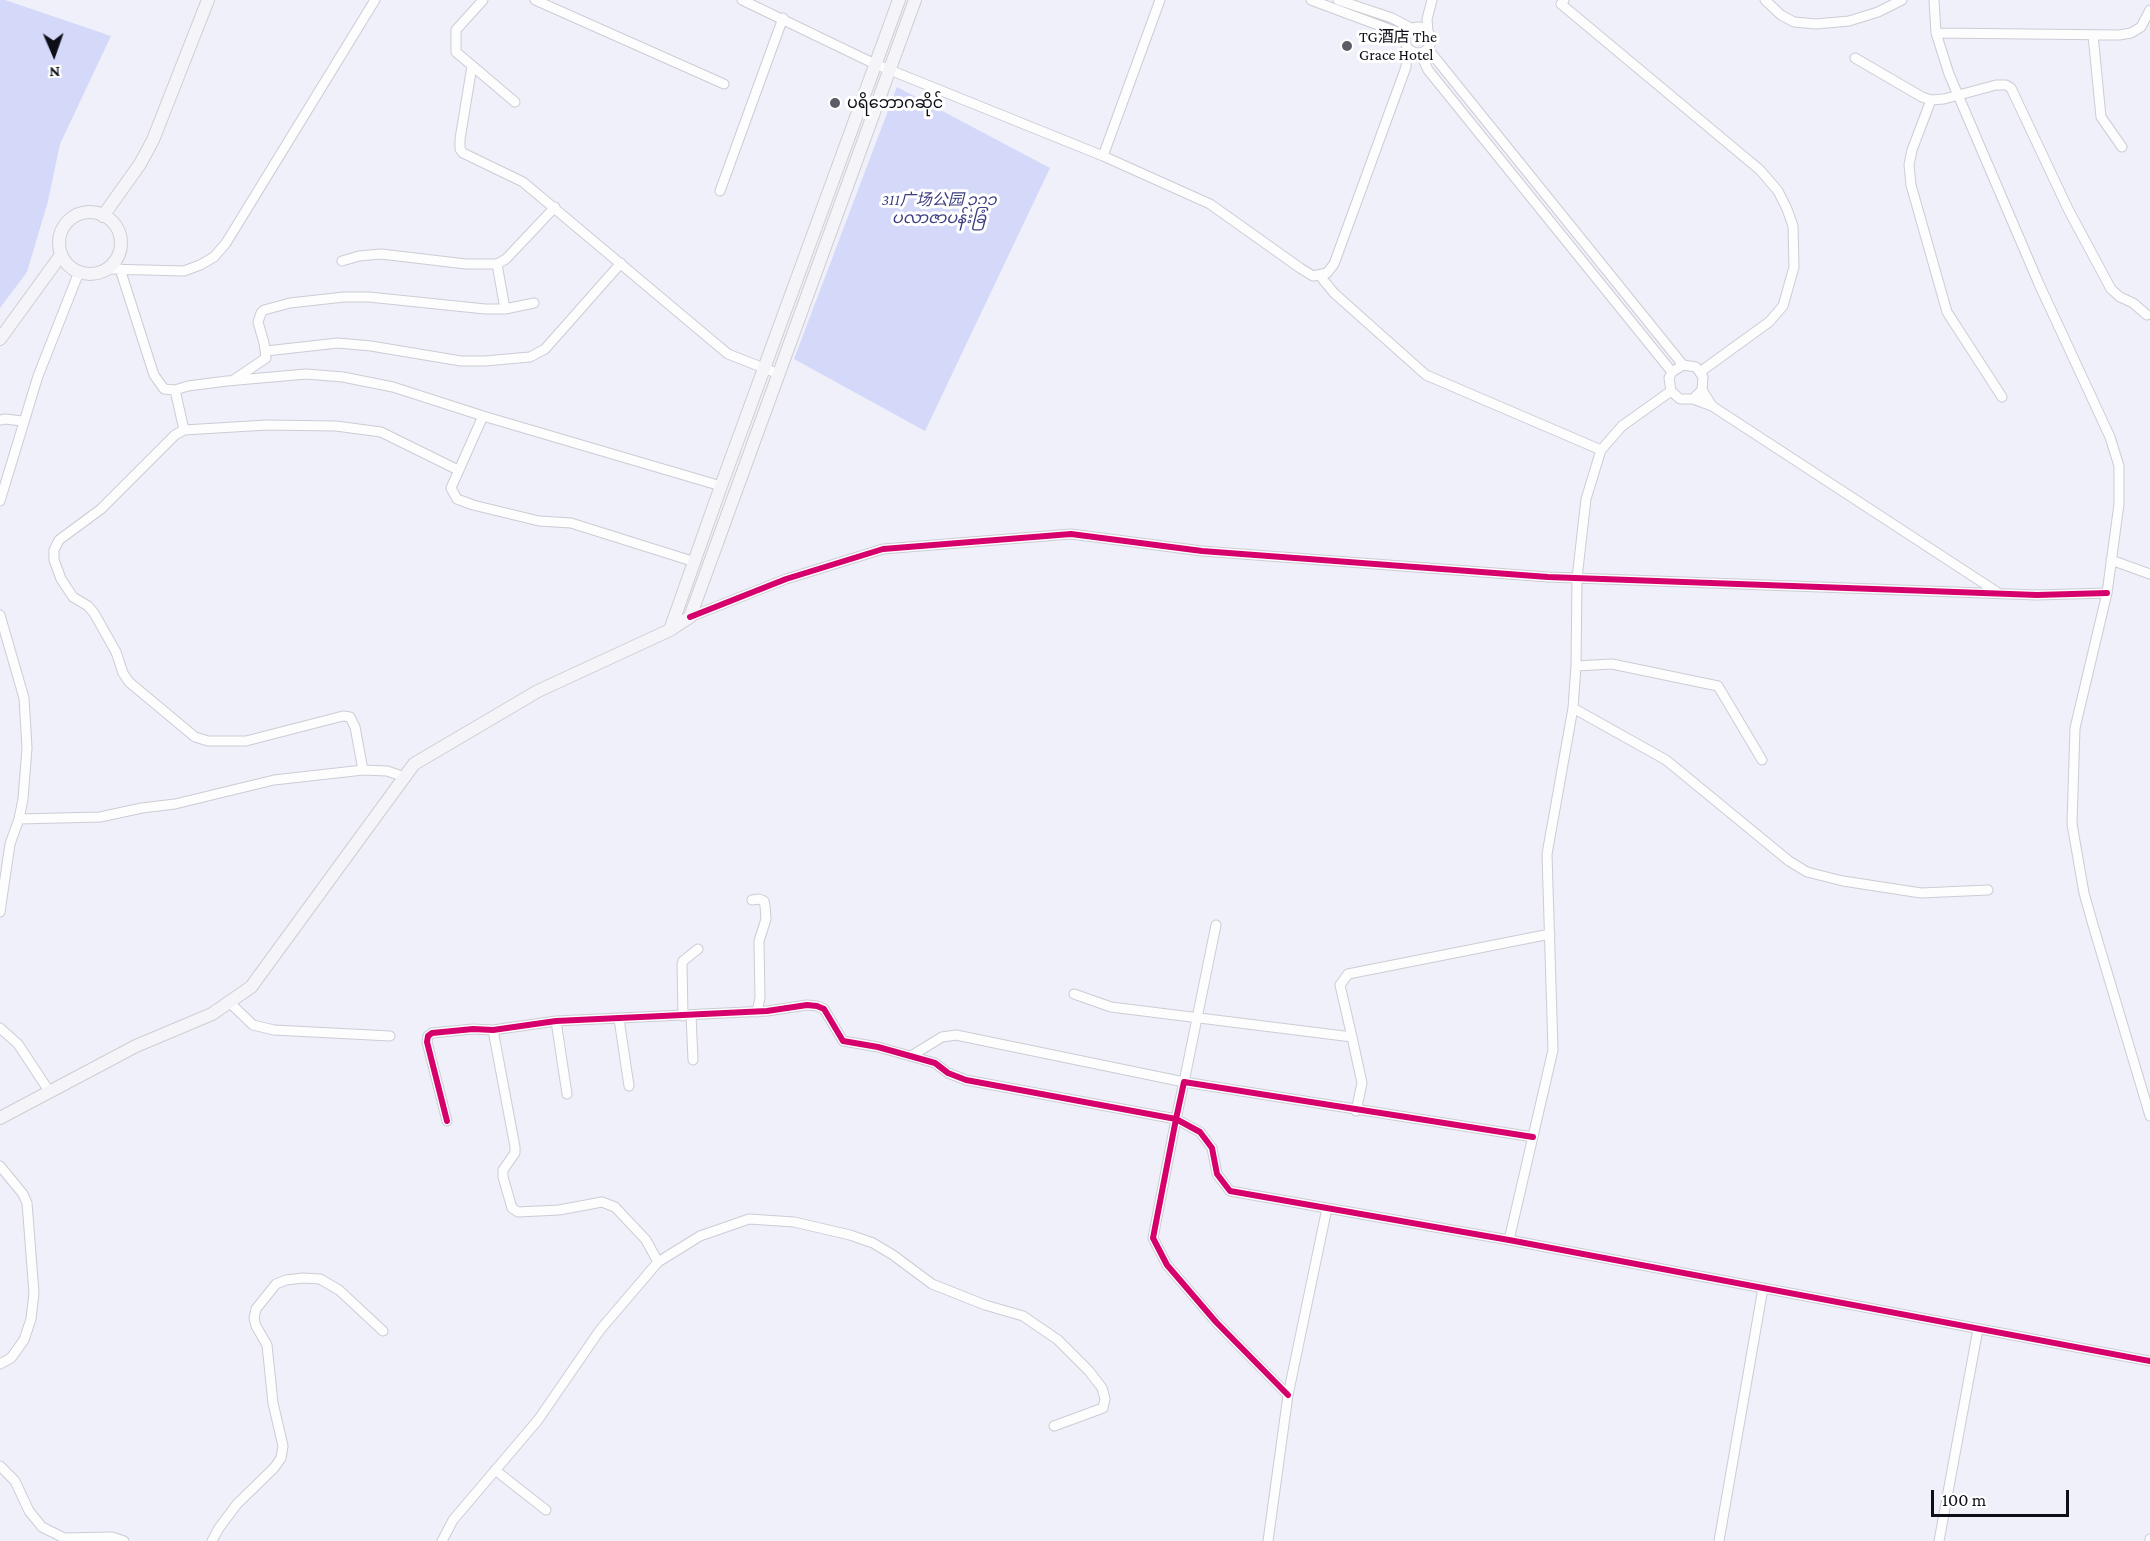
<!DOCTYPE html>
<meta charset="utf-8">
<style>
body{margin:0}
#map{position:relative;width:2150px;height:1541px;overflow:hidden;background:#eff0f9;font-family:"Crimson Pro",serif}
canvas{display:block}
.north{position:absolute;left:24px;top:24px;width:60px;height:60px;-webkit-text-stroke:4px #fff;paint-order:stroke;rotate:178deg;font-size:16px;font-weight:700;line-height:24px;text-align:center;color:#0d0e17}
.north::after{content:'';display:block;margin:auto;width:21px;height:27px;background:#0d0e17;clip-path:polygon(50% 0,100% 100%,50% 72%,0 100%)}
.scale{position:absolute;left:1931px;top:1490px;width:138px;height:27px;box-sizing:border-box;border:3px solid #0d0e17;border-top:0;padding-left:8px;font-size:18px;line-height:21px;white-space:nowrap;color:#0d0e17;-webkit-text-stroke:4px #fff;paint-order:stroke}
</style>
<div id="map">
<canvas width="2150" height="1541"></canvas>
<div class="north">N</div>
<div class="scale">100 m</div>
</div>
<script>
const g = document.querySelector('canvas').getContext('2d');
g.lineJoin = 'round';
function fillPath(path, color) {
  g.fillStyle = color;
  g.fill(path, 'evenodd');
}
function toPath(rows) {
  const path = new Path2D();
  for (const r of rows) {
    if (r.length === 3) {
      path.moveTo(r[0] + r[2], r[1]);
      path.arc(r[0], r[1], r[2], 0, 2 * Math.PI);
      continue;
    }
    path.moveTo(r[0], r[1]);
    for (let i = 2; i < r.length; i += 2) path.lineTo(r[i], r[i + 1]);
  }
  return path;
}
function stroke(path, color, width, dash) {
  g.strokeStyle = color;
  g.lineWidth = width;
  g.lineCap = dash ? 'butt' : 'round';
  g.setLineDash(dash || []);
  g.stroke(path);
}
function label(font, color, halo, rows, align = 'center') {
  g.font = font + ' "Crimson Pro","Noto Sans SC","Noto Sans Myanmar",serif';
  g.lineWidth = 6;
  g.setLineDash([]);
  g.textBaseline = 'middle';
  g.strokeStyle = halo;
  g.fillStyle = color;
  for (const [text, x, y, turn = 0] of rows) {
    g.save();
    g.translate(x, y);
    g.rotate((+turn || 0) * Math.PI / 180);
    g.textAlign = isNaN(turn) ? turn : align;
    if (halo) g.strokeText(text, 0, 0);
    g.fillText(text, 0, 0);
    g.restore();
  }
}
fillPath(toPath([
 [0,0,5,0,111,36,60,144,48,201,27,272,0,308],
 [897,87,1050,168,925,431,794,359]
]), '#d4d8f9');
const minor = toPath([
 [483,0,456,30,456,52,515,102],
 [535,0,724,84],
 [742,0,875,64,1103,156,1210,204,1300,268,1313,276,1327,273,1334,264,1406,67,1407,49],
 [1311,0,1405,35],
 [1338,0,1392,18,1411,28],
 [1564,0,1561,4,1760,170,1778,191,1787,209,1793,226,1794,267,1783,306,1769,322,1700,372],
 [1765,0,1781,15,1794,22,1816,24,1849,21,1878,12,1902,0],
 [1934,0,1936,33,1949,74,2039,284,2110,437,2119,466,2119,504,2107,593,2075,728,2072,824,2084,893,2093,925,2150,1116],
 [1418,40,13],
 [1428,31,1427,19,1432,0],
 [1936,33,2119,35,2131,33,2141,27,2150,10],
 [2093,35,2101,117,2122,147],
 [1428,49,1683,365],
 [1420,53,1428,70,1672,372],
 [1855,58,1922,97,1931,100,1944,99,1996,85,2006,85,2011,88,2068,209,2111,289,2120,297,2133,303,2147,315],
 [472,66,460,139,460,149,463,153,523,182,728,354,779,374],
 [1931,100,1912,150,1909,165,1911,185,1947,312,2002,397],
 [1103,156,1160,0],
 [720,191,783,18],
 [342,261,359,256,381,254,466,264,497,264,506,259,555,207],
 [497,264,505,309],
 [107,269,184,271,200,265,214,257,226,243,375,0],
 [120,269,154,375,164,389,175,390,188,386,227,381,306,374,343,377,393,387,483,416,721,486],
 [1320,276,1334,293,1426,375,1601,450],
 [266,351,338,343,371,346,461,361,485,361,530,357,545,349,621,263],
 [235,379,266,358,264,343,258,322,261,313,264,310,290,303,344,297,369,297,485,309,505,309,534,303],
 [175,390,184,430,175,435,101,509,59,540,54,550,54,560,61,579,73,597,88,606,94,613,116,652,123,673,129,682,195,737,208,741,246,741,343,716,350,717,355,727,363,770],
 [1702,390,1693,399,1680,399,1671,391,1669,378,1672,372,1683,365,1696,367,1703,377,1702,390,1712,406],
 [1693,399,1712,406,1997,592],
 [483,416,451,488,457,499,473,505,539,521,571,523,695,562],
 [0,420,5,419,22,421],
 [184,430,267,425,336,426,381,432,458,470],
 [0,501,38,376,79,272],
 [2111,560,2150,574],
 [0,615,24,698,27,748,23,799,19,819,10,844,0,912],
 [690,617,786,579,883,549,1071,534,1202,551,1548,577,2037,595,2107,593],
 [1576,666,1612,664,1718,686,1762,760],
 [1573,708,1666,760,1789,861,1807,872,1843,881,1921,893,1988,890],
 [19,819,100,817,142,808,175,804,274,780,363,770,387,771,405,777],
 [752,900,759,899,764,901,765,906,766,919,759,941,760,998,757,1012],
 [1074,994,1111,1007,1352,1037,1362,1083,1356,1111],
 [229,1002,253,1025,274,1030,390,1036],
 [691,1015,693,1060],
 [683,1016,682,965,683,961,698,949],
 [619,1019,629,1086],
 [556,1021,567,1094],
 [0,1028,18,1044,49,1091],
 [493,1030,515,1147,515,1153,503,1170,503,1177,512,1208,518,1212,559,1210,602,1202,615,1207,646,1240,658,1262],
 [1352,1037,1340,985,1348,974,1550,934],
 [911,1056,942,1037,956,1035,1184,1082,1216,925],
 [447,1121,427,1042,428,1036,432,1033,473,1029,493,1030,556,1021,767,1011,807,1005,817,1006,824,1009,843,1041,878,1047,935,1063,948,1073,966,1080,1176,1119,1184,1082,1533,1137],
 [0,1166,23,1194,27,1203,34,1293,31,1319,24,1340,11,1358,0,1364],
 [1509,1240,1553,1050,1547,854,1573,708,1576,666,1577,578,1586,499,1601,450,1622,426,1671,391],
 [1288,1395,1216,1322,1167,1265,1153,1238,1176,1119,1200,1132,1212,1148,1217,1174,1230,1191,1509,1240,2150,1361],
 [0,1466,15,1481,29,1511,42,1527,64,1538,112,1537,124,1541],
 [495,1470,546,1510],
 [212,1541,219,1528,237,1504,274,1468,281,1458,283,1446,273,1403,267,1345,256,1326,254,1318,256,1309,276,1284,286,1280,303,1278,320,1279,339,1290,383,1331],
 [442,1541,453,1520,538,1420,600,1330,658,1262,700,1236,749,1219,794,1222,850,1235,873,1243,893,1255,932,1284,985,1305,1023,1316,1058,1340,1089,1371,1102,1388,1105,1399,1103,1408,1054,1426],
 [1268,1541,1288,1395,1327,1208],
 [1719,1541,1763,1288],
 [1939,1541,1978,1329],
 [2150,1541,2150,1539]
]);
const major = toPath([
 [90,243,31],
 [103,216,140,164,153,140,208,0],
 [0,339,61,255],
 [670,630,721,486,899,0],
 [0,1118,136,1046,212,1014,251,987,414,764,538,691,670,630,690,617,915,0]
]);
stroke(minor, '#cbcdd5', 11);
stroke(major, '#ceced3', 14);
stroke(minor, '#fdfdfe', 9);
stroke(major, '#f5f5f9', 12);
stroke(toPath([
 [690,617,786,579,883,549,1071,534,1202,551,1548,577,2037,595,2107,593],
 [447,1121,427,1042,428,1036,432,1033,473,1029,493,1030,556,1021,767,1011,807,1005,817,1006,824,1009,843,1041,878,1047,935,1063,948,1073,966,1080,1176,1119,1184,1082,1533,1137],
 [1288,1395,1216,1322,1167,1265,1153,1238,1176,1119,1200,1132,1212,1148,1217,1174,1230,1191,1509,1240,2150,1361]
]), '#d6006c', 6);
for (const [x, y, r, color] of [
 [1347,46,6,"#5c5d66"],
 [835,103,6,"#5c5d66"]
]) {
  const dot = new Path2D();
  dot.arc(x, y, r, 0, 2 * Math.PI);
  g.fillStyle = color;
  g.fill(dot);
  stroke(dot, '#fff', 2);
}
label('16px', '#0d0e17', '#fff', [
 ["TG酒店 The",1359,37],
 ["Grace Hotel",1359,55],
 ["ပရိဘောဂဆိုင်",847,103]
], 'left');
label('italic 16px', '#3c3e81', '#fff', [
 ["311广场公园 ၃၁၁",939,200],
 ["ပလာဇာပန်းခြံ",939,218]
]);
</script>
